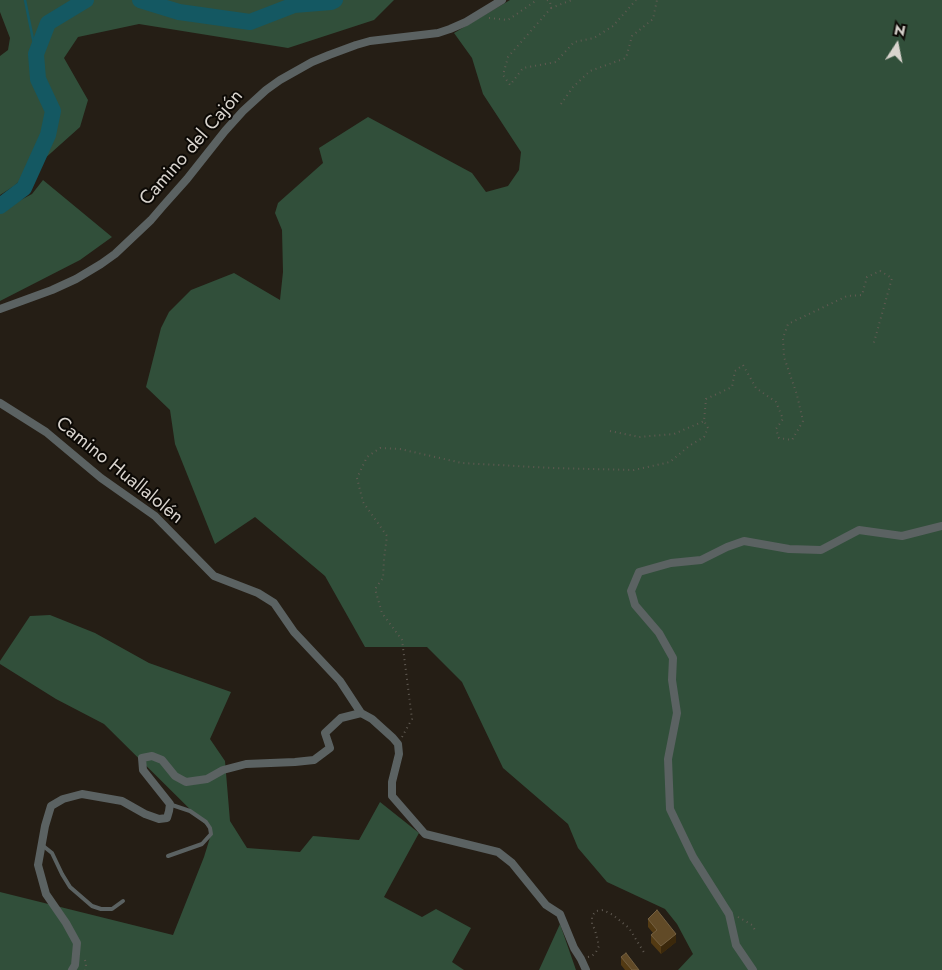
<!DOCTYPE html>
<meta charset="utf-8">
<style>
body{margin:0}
#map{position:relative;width:942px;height:970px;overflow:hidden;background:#251e15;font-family:Jost,sans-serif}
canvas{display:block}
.north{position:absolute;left:872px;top:20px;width:50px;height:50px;-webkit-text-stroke:4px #0c0905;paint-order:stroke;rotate:11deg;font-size:14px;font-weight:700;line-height:20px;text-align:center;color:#d9d4ce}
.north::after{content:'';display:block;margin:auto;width:18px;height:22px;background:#d9d4ce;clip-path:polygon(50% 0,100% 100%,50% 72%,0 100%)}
</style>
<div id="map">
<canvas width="942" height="970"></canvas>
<div class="north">N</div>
</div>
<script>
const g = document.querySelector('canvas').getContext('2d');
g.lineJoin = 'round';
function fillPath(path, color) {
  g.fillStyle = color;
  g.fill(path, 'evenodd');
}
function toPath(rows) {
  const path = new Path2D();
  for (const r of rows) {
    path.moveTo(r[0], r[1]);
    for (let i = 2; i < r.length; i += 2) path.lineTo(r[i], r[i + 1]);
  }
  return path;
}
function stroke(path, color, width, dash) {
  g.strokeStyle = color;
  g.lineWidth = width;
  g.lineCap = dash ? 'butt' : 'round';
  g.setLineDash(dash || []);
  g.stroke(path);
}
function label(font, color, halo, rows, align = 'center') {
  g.font = font + ' Jost,sans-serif';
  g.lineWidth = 4;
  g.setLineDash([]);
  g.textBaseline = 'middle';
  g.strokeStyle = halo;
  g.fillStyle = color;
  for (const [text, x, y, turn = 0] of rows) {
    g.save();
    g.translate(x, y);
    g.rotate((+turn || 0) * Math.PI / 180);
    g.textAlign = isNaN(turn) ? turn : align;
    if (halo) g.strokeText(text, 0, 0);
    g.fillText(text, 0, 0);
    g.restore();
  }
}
fillPath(toPath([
 [0,0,394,0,374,20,288,48,139,24,78,37,64,58,88,100,80,127,14,186,0,195,0,56,8,50,10,38,0,12],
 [510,0,942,0,942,970,678,970,693,954,677,924,665,909,607,882,578,848,568,824,503,768,462,682,427,647,365,647,325,576,255,517,215,544,175,444,170,410,146,387,161,328,169,312,191,290,234,273,280,300,283,272,282,230,275,213,278,203,323,163,319,148,368,117,472,173,486,192,508,186,519,170,521,152,483,94,472,58,454,33],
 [43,180,112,237,80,260,0,301,0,211,32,194],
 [50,615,95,633,149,663,231,692,210,739,225,761,230,821,247,848,300,852,313,836,359,840,380,802,419,833,384,897,422,917,436,909,471,928,452,962,464,970,0,970,0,892,173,935,204,857,212,831,104,724,56,699,0,664,0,661,30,616],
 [560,924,576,970,539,970]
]), '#314f3a');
stroke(toPath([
 [25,0,36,54]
]), '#145862', 2.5);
stroke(toPath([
 [140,0,179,12,250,22,294,5,331,2,335,0],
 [0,206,24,188,48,135,53,111,38,79,36,54,48,23,86,0]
]), '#145862', 16);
stroke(toPath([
 [547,0,550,1,551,8,508,57,503,75,510,85,523,68,556,62,574,42,594,38,613,26,636,0],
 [551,8,572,0],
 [489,18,508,20,537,0],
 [561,104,573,87,590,71,626,58,632,36,653,19,657,0],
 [610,431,639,437,674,434,704,421],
 [402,737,412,719,402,640,382,613,375,589,383,578,384,559,387,536,363,502,357,478,367,457,380,448,400,449,462,463,552,468,634,470,670,462,689,446,704,437,708,428,704,421,706,399,732,387,735,371,743,365,756,388,776,402,783,419,776,429,779,438,792,440,803,421,797,395,784,357,783,338,788,324,847,296,862,295,867,277,880,271,892,278,873,346],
 [738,917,752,925,755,930],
 [588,957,592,956,596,952,599,946,595,930,592,924,592,916,596,911,603,910,613,915,629,928,645,954],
 [85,960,86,965,85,970]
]), '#605a52', 2, [1, 4]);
stroke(toPath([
 [42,845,52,853,62,874,70,887,92,906,101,909,112,909,123,901],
 [168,856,202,844,211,834,210,828,206,822,190,811,169,804]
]), '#5b6262', 4);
stroke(toPath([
 [0,309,52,290,76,279,101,264,115,254,151,220,163,206,187,179,225,131,243,111,266,90,280,80,312,62,329,55,356,45,370,41,438,33,450,29,466,22,502,0],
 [0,403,46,432,101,478,155,516,214,576,258,593,274,603,294,632,340,681,361,713,372,719,393,738,398,744,399,754,392,782,392,796,425,834,498,852,512,863,546,905,560,914,574,948,581,959,586,970],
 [72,970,75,965,77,943,66,923,46,894,38,865,45,826,51,806,63,799,82,794,122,801,145,814,159,819,167,818,169,811,170,804,143,770,142,758,152,756,162,760,175,776,186,782,207,779,223,770,246,764,295,762,314,760,330,748,325,733,341,718,361,713],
 [753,970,736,945,729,914,693,857,670,809,668,759,677,713,672,680,673,658,659,633,635,605,631,591,639,572,671,563,701,560,727,547,744,541,789,549,821,550,859,530,902,536,942,526]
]), '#5b6262', 8);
fillPath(toPath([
 [648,919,676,942,661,954,651,943,651,935,653,933,648,927],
 [621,957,639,970,625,970,621,965]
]), '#533a13');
fillPath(toPath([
 [676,934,676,942,661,954,661,946]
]), '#3b280b');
const building = toPath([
 [657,910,676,934,661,946,651,935,657,930,648,919,657,910],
 [626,953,639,970,632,970,621,957,626,953]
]);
fillPath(building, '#614a27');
stroke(building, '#746041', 1);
label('19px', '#d9d4ce', '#0c0905', [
 ["Camino del Cajón",192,148,-49],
 ["Camino Huallalolén",119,471,39]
]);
</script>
